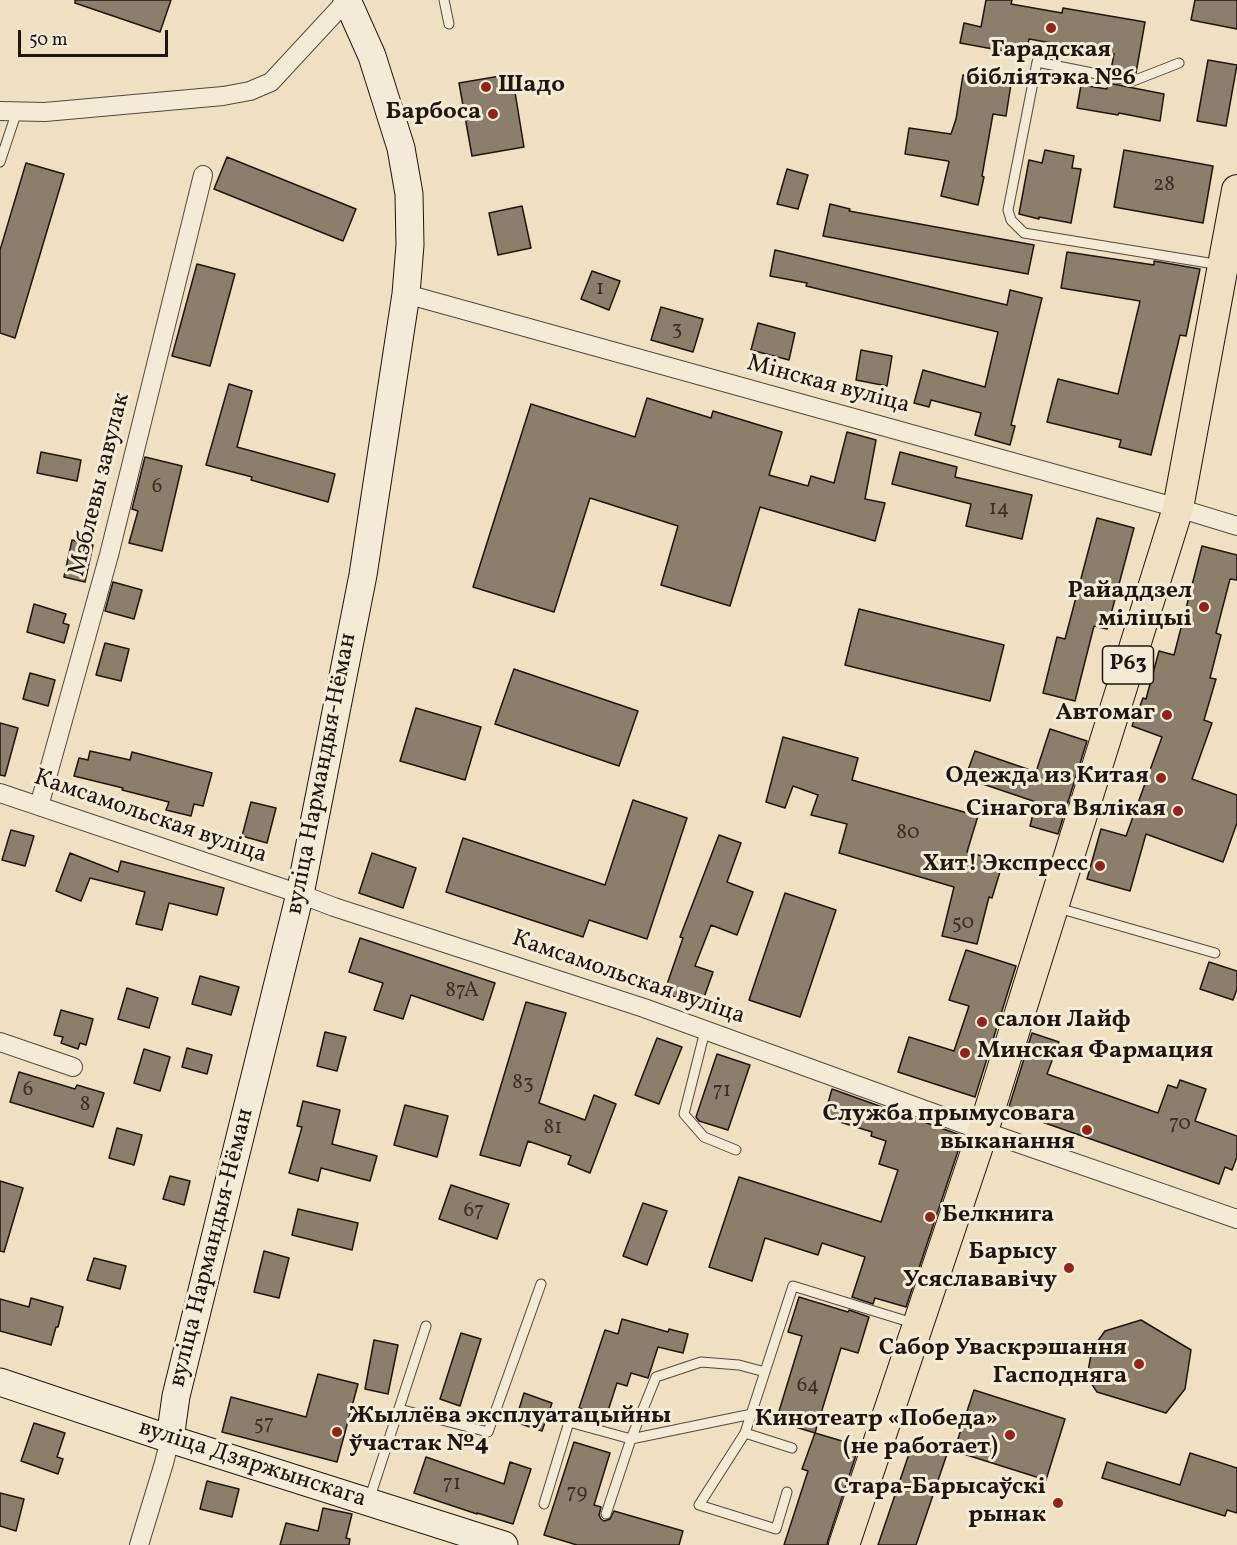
<!DOCTYPE html>
<meta charset="utf-8">
<style>
body{margin:0}
#map{position:relative;width:1237px;height:1545px;overflow:hidden;background:#eee0c1;font-family:Vollkorn,serif}
canvas{display:block}
.scale{position:absolute;left:18px;top:30px;width:150px;height:27px;box-sizing:border-box;border:3px solid #20150f;border-top:0;padding-left:8px;font-size:18px;line-height:21px;white-space:nowrap;color:#20150f;-webkit-text-stroke:4px #f4ebd7;paint-order:stroke}
</style>
<div id="map">
<canvas width="1237" height="1545"></canvas>
<div class="scale">50 m</div>
</div>
<script>
const g = document.querySelector('canvas').getContext('2d');
g.lineJoin = 'round';
function fillPath(path, color) {
  g.fillStyle = color;
  g.fill(path, 'evenodd');
}
function toPath(rows) {
  const path = new Path2D();
  for (const r of rows) {
    path.moveTo(r[0], r[1]);
    for (let i = 2; i < r.length; i += 2) path.lineTo(r[i], r[i + 1]);
  }
  return path;
}
function stroke(path, color, width, dash) {
  g.strokeStyle = color;
  g.lineWidth = width;
  g.lineCap = dash ? 'butt' : 'round';
  g.setLineDash(dash || []);
  g.stroke(path);
}
function label(font, color, halo, rows, align = 'center') {
  g.font = font + ' Vollkorn,serif';
  g.lineWidth = 6;
  g.setLineDash([]);
  g.textBaseline = 'middle';
  g.strokeStyle = halo;
  g.fillStyle = color;
  for (const [text, x, y, turn = 0] of rows) {
    g.save();
    g.translate(x, y);
    g.rotate((+turn || 0) * Math.PI / 180);
    g.textAlign = isNaN(turn) ? turn : align;
    if (halo) g.strokeText(text, 0, 0);
    g.fillText(text, 0, 0);
    g.restore();
  }
}
const building = toPath([
 [75,0,171,0,160,32,75,3,75,0],
 [986,0,1012,0,1011,4,1062,13,1063,8,1145,22,1136,73,1132,74,1111,70,1114,54,1029,39,1026,55,960,43,964,23,981,27,986,0],
 [1195,0,1237,0,1237,29,1191,20,1195,0],
 [1208,60,1237,65,1226,126,1197,121,1208,60],
 [512,74,524,147,472,156,459,83,512,74],
 [963,75,1011,84,1006,116,993,114,982,176,984,177,978,205,941,196,949,162,948,161,905,154,909,128,951,134,956,119,963,75],
 [1108,83,1164,94,1160,121,1119,113,1118,115,1077,108,1081,85,1107,89,1108,83],
 [1045,150,1074,156,1072,168,1081,169,1071,223,1039,217,1039,219,1019,214,1029,160,1042,163,1045,150],
 [1124,150,1213,166,1203,223,1114,207,1124,150],
 [227,157,356,209,343,241,214,189,227,157],
 [26,163,64,174,15,338,0,333,0,250,26,163],
 [787,169,808,175,798,209,777,204,787,169],
 [830,204,850,209,849,211,1034,245,1028,274,823,236,830,204],
 [522,206,531,248,498,255,489,213,522,206],
 [775,250,1007,305,1010,290,1042,298,1011,425,1015,426,1010,445,975,435,981,413,931,400,929,407,914,403,923,370,985,387,998,332,806,286,807,283,770,276,775,250],
 [1067,252,1154,265,1154,261,1200,269,1186,336,1180,335,1151,455,1119,447,1121,440,1047,422,1058,379,1118,394,1140,301,1061,288,1067,252],
 [197,264,235,274,210,366,172,356,197,264],
 [592,271,620,281,609,310,581,299,592,271],
 [661,307,703,319,693,352,651,340,661,307],
 [758,323,795,333,789,360,751,350,758,323],
 [861,350,892,356,887,386,856,380,861,350],
 [229,384,252,391,237,447,335,474,328,502,251,480,252,477,206,465,229,384],
 [647,398,711,418,713,411,782,432,769,475,808,486,811,476,834,483,847,432,876,440,865,499,885,503,875,541,760,507,730,606,661,585,678,526,590,498,554,612,473,587,531,404,635,437,647,398],
 [41,452,81,460,77,481,37,473,41,452],
 [900,452,957,467,955,477,1032,495,1022,539,966,526,971,504,892,484,900,452],
 [145,457,182,466,162,551,129,543,138,511,132,509,145,457],
 [1097,518,1134,528,1107,629,1094,626,1075,701,1043,693,1057,637,1065,639,1097,518],
 [72,540,93,545,85,582,64,577,72,540],
 [1202,546,1237,555,1237,580,1230,579,1216,633,1221,635,1210,678,1216,679,1204,720,1212,723,1192,779,1237,795,1237,823,1223,862,1146,834,1130,891,1087,879,1101,829,1126,836,1162,737,1132,726,1143,698,1146,699,1159,651,1174,655,1202,546],
 [113,582,142,590,134,619,105,611,113,582],
 [34,604,66,614,63,623,69,625,64,643,27,632,34,604],
 [859,609,1004,645,990,701,845,665,859,609],
 [105,643,129,649,121,681,96,675,105,643],
 [514,669,638,711,619,766,495,724,514,669],
 [30,673,55,680,48,706,23,699,30,673],
 [416,708,481,727,465,780,400,761,416,708],
 [0,723,18,728,5,776,0,775,0,723],
 [1050,729,1087,741,1058,834,1030,826,1036,802,965,778,975,751,1036,772,1050,729],
 [783,737,858,758,852,780,978,816,967,852,1003,862,992,898,989,897,977,944,942,936,954,887,839,853,847,824,811,815,818,795,793,786,785,808,766,802,783,737],
 [90,751,130,760,132,752,212,773,203,806,194,804,191,816,166,810,169,802,122,790,123,788,74,776,79,758,88,760,90,751],
 [633,800,687,818,647,939,589,920,583,937,446,892,463,838,605,885,633,800],
 [251,802,276,808,267,843,242,836,251,802],
 [11,830,34,836,25,866,2,860,11,830],
 [719,835,741,843,727,882,753,892,737,935,711,925,695,966,713,972,701,1006,664,993,683,938,680,937,719,835],
 [70,853,118,872,121,861,224,888,217,915,169,903,162,930,136,924,145,892,90,878,81,901,56,891,70,853],
 [372,853,416,868,403,908,359,893,372,853],
 [785,893,836,910,800,1017,749,1000,785,893],
 [360,938,495,983,483,1020,411,995,403,1019,374,1010,383,983,349,972,360,938],
 [966,950,1016,966,975,1097,898,1072,909,1037,954,1051,969,1006,949,1000,966,950],
 [1209,962,1237,971,1237,989,1233,1000,1200,989,1209,962],
 [200,976,239,987,231,1015,192,1004,200,976],
 [127,988,158,998,149,1028,118,1019,127,988],
 [526,1002,566,1013,539,1103,585,1120,594,1095,616,1104,590,1173,568,1164,571,1156,528,1141,520,1166,480,1155,526,1002],
 [61,1010,93,1019,86,1045,80,1043,78,1049,61,1043,63,1037,54,1035,61,1010],
 [325,1032,346,1037,337,1071,317,1066,325,1032],
 [1032,1033,1059,1042,1047,1074,1158,1113,1168,1085,1177,1088,1180,1080,1206,1089,1195,1121,1237,1136,1237,1157,1232,1170,1225,1167,1219,1184,1008,1110,1032,1033],
 [657,1038,682,1047,659,1104,635,1095,657,1038],
 [187,1048,212,1055,207,1074,182,1067,187,1048],
 [144,1049,170,1057,160,1091,134,1083,144,1049],
 [717,1054,750,1065,728,1130,699,1121,696,1117,717,1054],
 [19,1072,75,1089,77,1085,104,1093,93,1127,10,1102,19,1072],
 [832,1089,963,1136,906,1307,875,1298,873,1304,852,1297,865,1257,822,1243,818,1255,765,1238,752,1281,709,1267,739,1177,881,1222,898,1170,879,1164,886,1141,871,1136,872,1132,824,1117,832,1089],
 [303,1101,340,1110,332,1144,377,1156,370,1181,321,1168,318,1181,289,1173,302,1127,297,1126,303,1101],
 [405,1105,448,1116,437,1157,394,1145,405,1105],
 [117,1128,142,1135,134,1165,109,1158,117,1128],
 [170,1176,190,1181,184,1205,163,1199,170,1176],
 [0,1181,23,1188,4,1252,0,1251,0,1181],
 [451,1185,509,1204,497,1239,439,1219,451,1185],
 [643,1203,667,1211,647,1265,623,1256,643,1203],
 [298,1209,358,1223,352,1250,292,1235,298,1209],
 [264,1251,289,1258,279,1298,254,1292,264,1251],
 [94,1258,126,1266,120,1289,87,1280,94,1258],
 [799,1297,848,1312,849,1310,869,1317,858,1353,841,1348,815,1433,776,1421,802,1336,788,1332,799,1297],
 [31,1298,63,1307,58,1327,56,1327,51,1345,0,1331,0,1299,29,1307,31,1298],
 [622,1319,668,1332,669,1329,688,1334,683,1353,658,1347,648,1378,631,1373,627,1386,617,1383,606,1417,579,1408,605,1330,618,1334,622,1319],
 [1141,1320,1191,1350,1185,1389,1166,1413,1097,1392,1087,1377,1092,1349,1105,1331,1141,1320],
 [461,1333,481,1339,460,1406,440,1399,461,1333],
 [374,1340,398,1345,388,1394,365,1389,374,1340],
 [318,1374,358,1384,337,1462,222,1432,231,1397,306,1417,318,1374],
 [974,1390,1065,1419,1046,1480,954,1451,974,1390],
 [524,1393,552,1403,542,1431,515,1422,524,1393],
 [34,1423,65,1433,57,1457,63,1459,58,1474,21,1461,34,1423],
 [815,1433,859,1446,828,1540,827,1545,784,1545,808,1471,802,1469,815,1433],
 [574,1442,610,1453,594,1505,601,1507,599,1515,601,1519,604,1521,610,1519,614,1511,683,1531,679,1545,577,1545,544,1535,574,1442],
 [913,1442,947,1454,916,1545,878,1545,913,1442],
 [1190,1453,1237,1468,1237,1513,1227,1510,1225,1516,1102,1478,1107,1462,1180,1485,1190,1453],
 [426,1457,504,1484,510,1462,531,1469,513,1524,477,1513,477,1514,414,1493,426,1457],
 [207,1481,239,1489,232,1517,200,1509,207,1481],
 [0,1493,24,1499,16,1531,0,1526,0,1493],
 [323,1508,352,1514,346,1538,350,1539,349,1545,280,1545,286,1523,318,1531,323,1508]
]);
fillPath(building, '#8b7f6c');
stroke(building, '#20150f', 1.5);
const lane = toPath([
 [444,0,449,24],
 [1179,63,1133,81,1037,62,1008,210,1011,220,1024,233,1221,265],
 [0,162,17,111],
 [1058,908,1215,953],
 [705,1031,684,1114,704,1137,736,1150],
 [399,1409,488,1432,541,1284],
 [745,1433,699,1505,776,1529,787,1492],
 [792,1448,745,1433,793,1286,916,1324],
 [369,1500,426,1326],
 [544,1504,569,1422,631,1439,656,1377,701,1362,739,1365,765,1372],
 [606,1514,631,1439,752,1414]
]);
const street = toPath([
 [0,111,45,112,223,96,250,91,271,82,347,0],
 [406,294,1178,508,1237,526],
 [0,793,300,894,334,907,644,1008,983,1131,1237,1219],
 [39,806,109,555,203,175],
 [0,1042,73,1067],
 [139,1545,164,1463,170,1439]
]);
const secondary = toPath([
 [0,1382,170,1439,504,1545],
 [170,1439,176,1396,300,894,363,575,406,294,410,245,409,194,401,148,372,56,347,0]
]);
const primary = toPath([
 [844,1545,983,1131,1178,508,1237,190]
]);
stroke(lane, '#54483c', 11);
stroke(street, '#54483c', 20);
stroke(secondary, '#20150f', 29);
stroke(primary, '#20150f', 32);
stroke(lane, '#f4ebd7', 9);
stroke(street, '#f4ebd7', 18);
stroke(secondary, '#f4ebd7', 27);
stroke(primary, '#eee0c1', 30);
for (const [x, y, r, color] of [
 [1051,28,6,"#8f2418"],
 [486,87,6,"#8f2418"],
 [493,114,6,"#8f2418"],
 [1204,607,6,"#8f2418"],
 [1167,715,6,"#8f2418"],
 [1161,778,6,"#8f2418"],
 [1178,811,6,"#8f2418"],
 [1100,866,6,"#8f2418"],
 [982,1022,6,"#8f2418"],
 [965,1053,6,"#8f2418"],
 [1087,1130,6,"#8f2418"],
 [930,1217,6,"#8f2418"],
 [1069,1268,6,"#8f2418"],
 [1139,1364,6,"#8f2418"],
 [337,1432,6,"#8f2418"],
 [1010,1435,6,"#8f2418"],
 [1058,1503,6,"#8f2418"]
]) {
  const dot = new Path2D();
  dot.arc(x, y, r, 0, 2 * Math.PI);
  g.fillStyle = color;
  g.fill(dot);
  stroke(dot, '#f4ebd7', 2);
}
label('21px', '#3b3026', null, [
 ["28",1164,186],
 ["1",600,290],
 ["3",677,330],
 ["6",157,488],
 ["14",999,510],
 ["80",908,834],
 ["50",963,924],
 ["87А",462,992],
 ["83",523,1084],
 ["6",28,1091],
 ["71",722,1092],
 ["8",85,1106],
 ["70",1180,1125],
 ["81",553,1129],
 ["67",474,1212],
 ["64",808,1387],
 ["57",264,1425],
 ["71",452,1485],
 ["79",577,1494]
]);
for (const [x, y, w] of [
 [1128,665,51]
]) {
  const box = new Path2D();
  box.roundRect(x - w / 2, y - 19, w, 38, 4.5);
  g.fillStyle = '#f4ebd7';
  g.fill(box);
  stroke(box, '#20150f', 1.5);
}
label('bold 22px', '#20150f', null, [
 ["Р63",1128,665]
]);
label('bold 24px', '#20150f', '#f4ebd7', [
 ["Гарадская",1051,52,"center"],
 ["бібліятэка №6",1051,80,"center"],
 ["Шадо",498,87,"left"],
 ["Барбоса",481,114],
 ["Райаддзел",1192,593],
 ["міліцыі",1192,621],
 ["Автомаг",1155,715],
 ["Одежда из Китая",1149,778],
 ["Сінагога Вялікая",1166,811],
 ["Хит! Экспресс",1088,866],
 ["салон Лайф",994,1022,"left"],
 ["Минская Фармация",977,1053,"left"],
 ["Служба прымусовага",1075,1116],
 ["выканання",1075,1144],
 ["Белкнига",942,1217,"left"],
 ["Барысу",1057,1254],
 ["Усяслававічу",1057,1282],
 ["Сабор Уваскрэшання",1127,1350],
 ["Гасподняга",1127,1378],
 ["Жыллёва эксплуатацыйны",349,1418,"left"],
 ["ўчастак №4",349,1446,"left"],
 ["Кинотеатр «Победа»",998,1421],
 ["(не работает)",998,1449],
 ["Стара-Барысаўскі",1046,1489],
 ["рынак",1046,1517]
], 'right');
label('24px', '#20150f', '#f4ebd7', [
 ["Мінская вуліца",828,386,15],
 ["Мэблевы завулак",101,485,-76],
 ["вуліца Нармандыя-Нёман",323,774,-79],
 ["Камсамольская вуліца",150,818,19],
 ["Камсамольская вуліца",628,979,19],
 ["вуліца Нармандыя-Нёман",213,1248,-76],
 ["вуліца Дзяржынскага",252,1465,18]
]);
</script>
